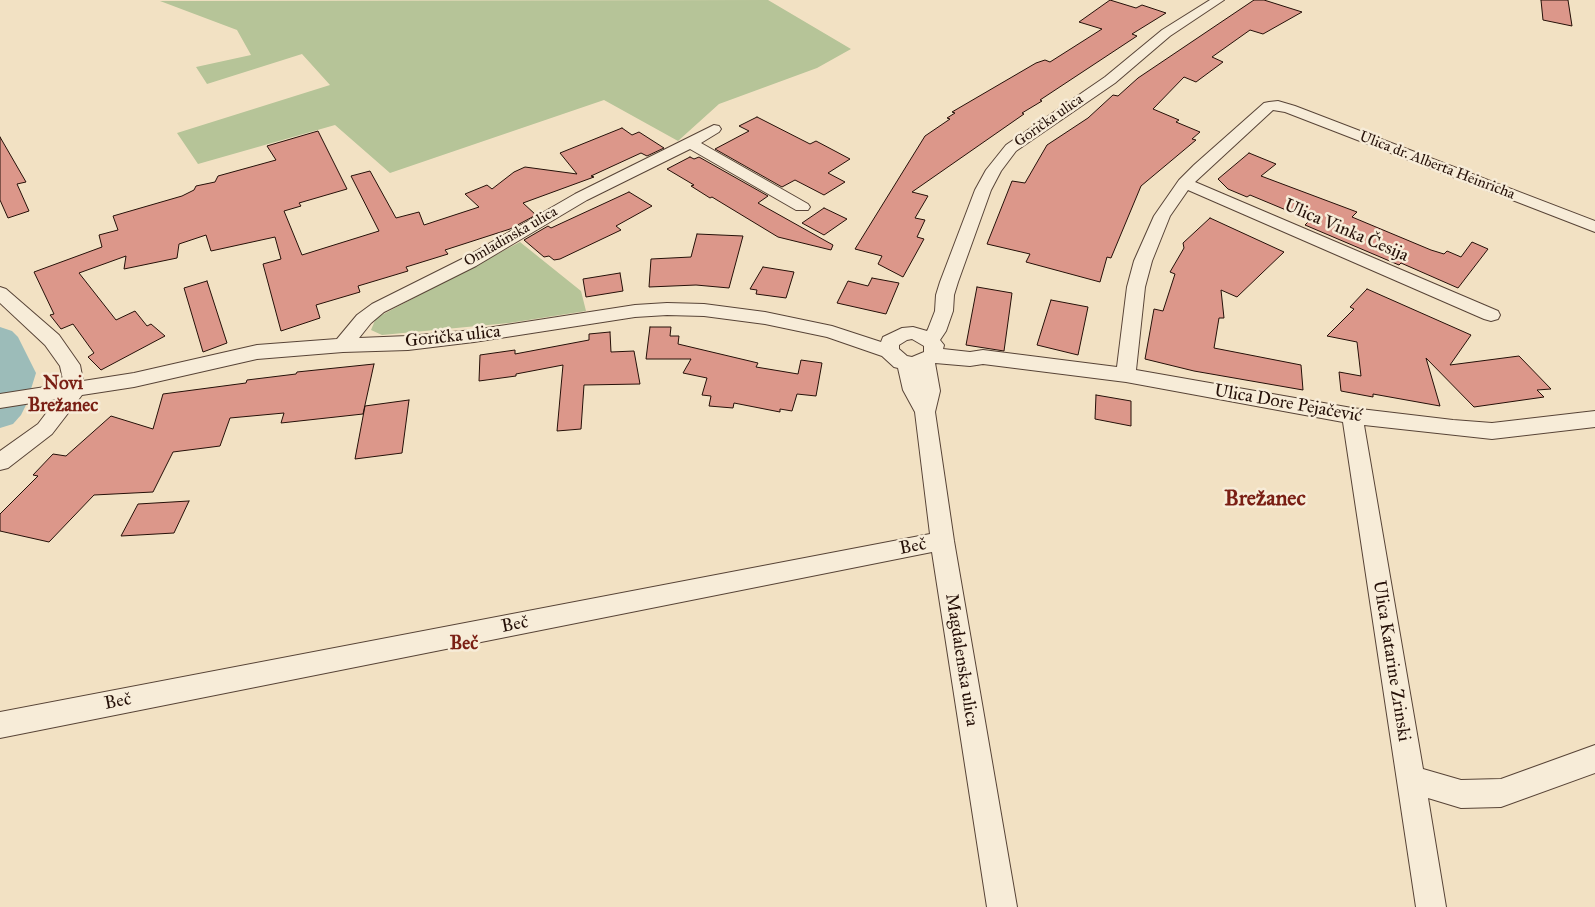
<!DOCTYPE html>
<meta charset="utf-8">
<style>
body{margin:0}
canvas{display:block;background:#f2e1c3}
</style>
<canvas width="1595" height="907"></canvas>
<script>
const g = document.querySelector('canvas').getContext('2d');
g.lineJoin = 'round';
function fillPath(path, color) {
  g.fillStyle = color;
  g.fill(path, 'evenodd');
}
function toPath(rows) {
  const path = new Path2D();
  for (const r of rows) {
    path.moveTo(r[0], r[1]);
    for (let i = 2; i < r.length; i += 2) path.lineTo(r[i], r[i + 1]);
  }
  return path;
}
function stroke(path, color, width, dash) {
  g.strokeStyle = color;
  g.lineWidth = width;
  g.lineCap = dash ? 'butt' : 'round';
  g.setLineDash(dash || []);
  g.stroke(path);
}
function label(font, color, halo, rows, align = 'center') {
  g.font = font + ' "IM FELL Great Primer",serif';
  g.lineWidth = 5;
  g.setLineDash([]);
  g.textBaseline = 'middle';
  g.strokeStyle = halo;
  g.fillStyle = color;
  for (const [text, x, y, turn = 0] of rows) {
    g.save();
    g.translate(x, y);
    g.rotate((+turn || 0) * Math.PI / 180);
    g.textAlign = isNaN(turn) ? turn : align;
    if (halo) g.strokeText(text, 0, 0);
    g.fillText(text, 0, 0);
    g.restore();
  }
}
fillPath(toPath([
 [768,0,851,49,817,68,719,104,678,141,604,100,390,173,335,125,198,164,177,133,330,85,302,54,207,84,196,67,251,55,237,30,160,1],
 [520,242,581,291,586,311,509,323,382,335,371,330,376,318]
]), '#b6c498');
fillPath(toPath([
 [0,327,12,331,18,337,36,373,26,405,21,415,13,424,0,428,0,327]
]), '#9cbcb9');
const building = toPath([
 [1110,0,1136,8,1142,5,1166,13,1132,34,1137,36,1040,100,1042,101,1022,113,1024,114,912,192,928,196,915,218,925,220,917,237,924,239,903,277,878,264,882,256,855,249,925,136,950,119,947,118,955,113,952,112,1036,63,1045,60,1050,62,1102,29,1079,22,1110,0],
 [1254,0,1264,0,1302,12,1263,34,1250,30,1212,57,1223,62,1196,82,1184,77,1153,109,1179,120,1176,122,1200,132,1192,139,1196,140,1141,186,1111,258,1107,257,1100,282,1026,262,1030,254,987,244,1012,181,1025,183,1047,145,1088,118,1113,95,1118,96,1138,78,1254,0],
 [1541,0,1568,0,1572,26,1543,20,1541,0],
 [757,117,810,144,816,141,850,159,828,173,845,182,824,195,795,180,782,187,715,149,749,131,739,126,757,117],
 [622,128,632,135,639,132,664,148,647,156,641,153,591,176,594,177,523,203,536,215,510,229,445,250,448,254,406,267,408,271,358,286,360,292,316,305,320,318,281,331,263,264,281,259,275,237,211,251,206,235,179,244,177,258,124,269,126,256,79,273,116,320,135,311,147,326,151,324,165,336,101,370,88,357,94,353,73,324,61,329,50,315,54,314,34,272,102,247,99,235,118,230,113,216,182,196,194,190,196,186,215,182,218,176,276,160,267,146,318,131,347,189,299,203,301,206,284,211,302,255,379,231,351,176,370,171,396,218,419,212,424,225,479,207,465,194,487,185,492,189,514,172,525,167,577,174,560,153,622,128],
 [0,137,26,182,17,184,29,211,8,218,0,200,0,137],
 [1249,153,1276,164,1261,176,1357,212,1352,217,1431,250,1444,254,1447,251,1461,257,1472,242,1488,249,1458,288,1401,263,1399,265,1305,225,1310,220,1250,195,1247,197,1228,189,1218,179,1249,153],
 [690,157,694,159,699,157,768,196,758,203,833,245,831,250,778,237,712,197,710,198,691,186,694,185,667,169,690,157],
 [629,192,652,206,616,226,621,230,560,259,554,260,549,256,544,257,524,240,548,226,551,228,629,192],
 [824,208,847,219,824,235,802,223,824,208],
 [1210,218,1284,252,1237,297,1221,290,1224,318,1219,318,1214,348,1301,365,1303,390,1194,371,1145,359,1154,309,1163,311,1175,274,1170,272,1184,248,1183,243,1210,218],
 [697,234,743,236,729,288,696,285,649,287,651,259,691,257,697,234],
 [763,267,794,272,786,298,756,294,757,290,750,289,763,267],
 [620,273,623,291,586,297,583,279,620,273],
 [872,278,899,283,886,314,837,303,848,281,868,286,872,278],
 [207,281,227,343,203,352,184,288,207,281],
 [977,287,1012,293,1004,351,966,345,977,287],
 [1367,289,1471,335,1450,365,1519,356,1551,389,1537,390,1544,397,1474,407,1426,358,1440,406,1373,394,1373,397,1341,391,1339,372,1361,376,1357,342,1327,336,1354,309,1350,307,1367,289],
 [1051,300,1088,307,1078,355,1037,345,1051,300],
 [650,327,671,327,670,336,679,336,678,344,758,363,756,367,798,374,801,360,822,363,816,396,797,394,792,411,780,409,780,412,734,403,733,408,709,406,711,396,702,395,707,378,683,373,691,359,646,359,650,327],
 [610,332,611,352,634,351,640,384,584,385,581,429,557,431,563,365,516,374,516,376,479,381,480,355,515,350,515,354,589,340,589,334,610,332],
 [374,364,363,414,281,423,284,413,230,418,220,446,173,452,153,492,94,495,49,542,0,531,0,514,38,476,33,475,53,454,66,456,111,416,153,429,163,394,246,383,247,380,296,374,297,372,374,364],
 [1096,395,1131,401,1131,426,1095,419,1096,395],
 [409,400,402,453,355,459,365,406,409,400],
 [189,501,174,533,121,536,138,504,189,501]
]);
fillPath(building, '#dc978a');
stroke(building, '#251008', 1);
const minor = toPath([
 [1210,0,1224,0,1170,36,1115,83,1016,151,1001,171,991,190,958,282,954,295,953,311,946,331,940,340,944,345,943,349,970,352,983,350,1117,367,1127,287,1134,261,1154,216,1179,180,1194,165,1264,103,1269,102,1278,101,1295,106,1595,221,1595,232,1285,112,1273,110,1195,182,1498,311,1500,315,1498,319,1491,321,1484,319,1188,190,1170,216,1152,261,1145,287,1136,370,1352,408,1453,420,1492,423,1595,411,1595,427,1492,439,1364,425,1423,769,1461,780,1501,779,1595,745,1595,773,1501,807,1461,808,1428,798,1446,907,1416,907,1343,422,1126,382,983,364,970,366,935,363,940,391,935,412,954,541,1017,907,987,907,932,552,0,738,0,712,930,534,915,412,903,390,898,368,894,367,882,356,827,337,765,324,704,316,667,315,635,317,474,342,408,350,343,352,257,359,134,387,82,395,52,434,8,468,0,470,0,451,38,424,57,399,0,408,0,394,64,384,60,366,45,345,0,303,0,287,6,289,59,335,80,365,83,381,134,373,257,345,337,339,357,315,372,304,464,258,575,194,714,125,719,126,721,129,719,132,701,143,808,204,810,207,808,210,796,210,690,149,587,200,476,266,384,312,371,323,359,338,408,336,474,330,635,305,667,303,704,304,765,312,832,326,881,342,883,337,902,328,913,327,927,331,928,329,935,311,936,295,940,282,975,190,986,170,1006,145,1105,77,1162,30,1210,0],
 [912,339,924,346,924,352,912,357,907,356,899,349,899,345,907,340,912,339]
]);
stroke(minor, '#584437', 2);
fillPath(minor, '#f7ecd8');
label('15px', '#251008', '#f7ecd8', [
 ["Gorička ulica",1049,121,-35],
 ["Ulica dr. Alberta Heinricha",1437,166,21],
 ["Omladinska ulica",511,237,-30]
]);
label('18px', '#251008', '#f7ecd8', [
 ["Ulica Vinka Česija",1346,231,23],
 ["Gorička ulica",453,337,-6],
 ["Ulica Dore Pejačević",1288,404,10],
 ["Beč",913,547,-11],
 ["Beč",515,625,-11],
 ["Magdalenska ulica",961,660,81],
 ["Ulica Katarine Zrinski",1391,661,81],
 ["Beč",118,702,-11]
]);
label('bold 19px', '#7a1f14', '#f7ecd8', [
 ["Novi",63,384],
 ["Brežanec",63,406],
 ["Beč",464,644]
]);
label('bold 22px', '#7a1f14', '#f7ecd8', [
 ["Brežanec",1265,500]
]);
</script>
